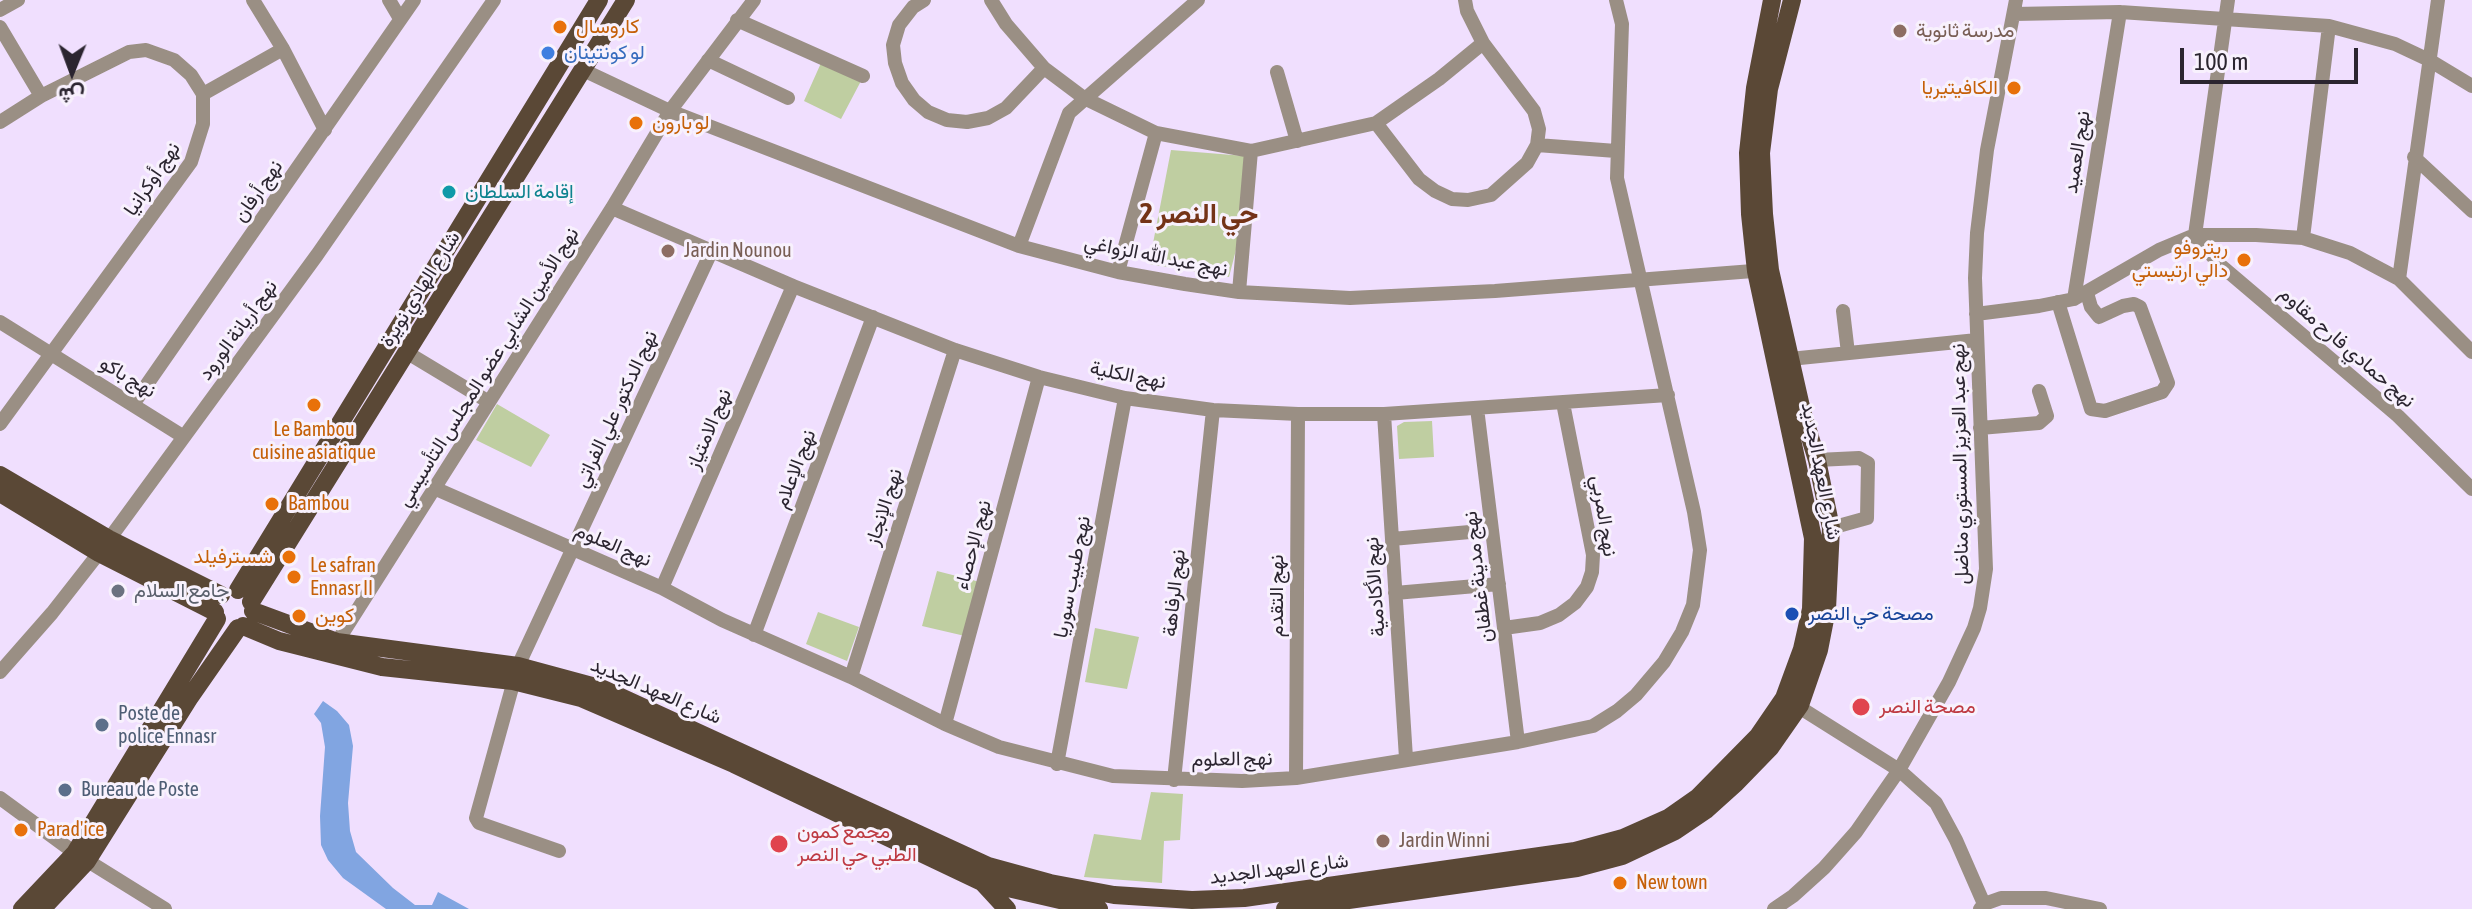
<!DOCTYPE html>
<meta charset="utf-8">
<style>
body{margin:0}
#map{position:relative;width:2472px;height:909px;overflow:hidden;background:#f0dffe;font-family:"Asap Condensed",Vazirmatn,sans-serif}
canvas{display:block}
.north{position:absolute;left:32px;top:32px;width:80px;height:80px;-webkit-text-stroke:6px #f8f1fd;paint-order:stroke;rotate:181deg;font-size:22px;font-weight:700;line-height:32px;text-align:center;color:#2b2530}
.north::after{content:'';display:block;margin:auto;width:28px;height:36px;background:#2b2530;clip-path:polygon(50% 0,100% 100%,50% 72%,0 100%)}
.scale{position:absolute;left:2180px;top:48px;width:178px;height:36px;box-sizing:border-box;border:4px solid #2b2530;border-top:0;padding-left:10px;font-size:24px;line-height:28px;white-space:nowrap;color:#2b2530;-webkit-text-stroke:6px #f8f1fd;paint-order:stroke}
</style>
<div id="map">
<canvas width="2472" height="909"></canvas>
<div class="north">ش</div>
<div class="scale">100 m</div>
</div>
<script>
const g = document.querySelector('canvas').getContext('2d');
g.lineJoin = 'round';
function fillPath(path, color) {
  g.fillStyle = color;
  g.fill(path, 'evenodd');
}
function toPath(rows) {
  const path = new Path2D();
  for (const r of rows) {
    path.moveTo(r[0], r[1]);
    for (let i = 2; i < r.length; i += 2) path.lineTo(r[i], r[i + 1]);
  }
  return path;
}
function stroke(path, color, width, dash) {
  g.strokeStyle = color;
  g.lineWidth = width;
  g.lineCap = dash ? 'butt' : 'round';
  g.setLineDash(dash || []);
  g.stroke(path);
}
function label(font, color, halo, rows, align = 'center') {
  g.font = font + ' "Asap Condensed",Vazirmatn,sans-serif';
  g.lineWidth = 6;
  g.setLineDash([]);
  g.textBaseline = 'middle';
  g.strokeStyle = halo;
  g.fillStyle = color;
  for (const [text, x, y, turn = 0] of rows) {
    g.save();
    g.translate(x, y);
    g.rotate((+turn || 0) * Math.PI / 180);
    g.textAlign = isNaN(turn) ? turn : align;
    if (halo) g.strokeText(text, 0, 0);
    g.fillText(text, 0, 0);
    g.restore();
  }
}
fillPath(toPath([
 [821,63,861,81,841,119,804,101],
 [1171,150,1245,156,1239,238,1229,277,1149,264],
 [497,404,550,435,531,467,476,440],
 [1432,421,1434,457,1399,459,1397,426,1404,422],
 [937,571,980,582,965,636,922,626],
 [818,612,859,627,847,661,806,644],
 [1095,628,1139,637,1127,689,1085,682],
 [1151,792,1183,794,1180,840,1164,841,1162,883,1084,877,1094,834,1141,840]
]), '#bfcea1');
fillPath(toPath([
 [323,701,337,711,349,725,353,746,348,803,350,831,356,852,393,888,415,905,432,905,438,892,469,909,386,909,343,878,328,860,321,845,320,816,325,747,321,723,314,714]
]), '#81a5e1');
stroke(toPath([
 [253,0,283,49,325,130],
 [389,0,399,17],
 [924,0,913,7,899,25,893,45,895,63,902,83,914,100,928,112,947,120,967,122,988,118,1006,108,1044,68],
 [991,0,1006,24,1044,68,1084,98,1156,133,1251,151,1376,123,1439,79,1483,43],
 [0,10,18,0],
 [2014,14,2120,12,2329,26,2395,44,2429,60,2472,86],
 [737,20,863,76],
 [0,27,41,96],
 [708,60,788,98],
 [583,70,670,111,1019,246,1118,272,1185,284,1239,292,1350,298,1495,291,1766,270],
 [1277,72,1297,141],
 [203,94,283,49],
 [0,122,41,96,129,52,146,50,174,60,191,75,203,94,203,124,191,162,0,424],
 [1376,123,1419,179,1435,191,1452,199,1468,200,1491,195,1527,163,1537,145,1539,129,1534,111,1483,43,1467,11,1465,0],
 [1537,145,1616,151],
 [2414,157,2472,211],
 [612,208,793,286,955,350,1039,377,1125,398,1213,410,1298,414,1384,414,1668,395],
 [2195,235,2219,264,2398,416,2472,489],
 [2195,235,2228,0],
 [2303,238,2329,26],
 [1019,246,1069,113,1198,0],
 [1118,272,1156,133],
 [2399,279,2438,0],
 [1239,292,1251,151],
 [2074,299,2120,12],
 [2058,302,2091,409,2105,411,2162,392,2168,383,2140,307,2134,304,2123,306,2099,317,2091,307,2087,293],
 [1843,311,1848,353],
 [1976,314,2039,306,2074,299,2159,250,2195,235,2256,235,2303,238,2350,253,2399,279,2472,352],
 [0,322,184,437],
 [406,352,489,402],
 [1790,359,1977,340],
 [134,403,414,0],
 [1477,408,1518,742],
 [1384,414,1406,758],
 [1980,428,2039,423,2047,416,2039,391],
 [1817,460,1859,458,1868,463,1867,518,1831,528],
 [434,488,662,588,722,620,851,677,945,724,999,747,1113,776,1242,781,1296,778,1518,742,1593,726,1617,711,1636,695,1664,662,1682,632,1693,605,1700,550,1694,512,1617,178,1622,24,1616,0],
 [1392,539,1492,530],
 [662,588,793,286],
 [1395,593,1499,584],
 [1504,628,1540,623,1559,615,1575,603,1587,587,1592,572,1593,555,1563,403],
 [754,635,873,317],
 [337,642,612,208,670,111,754,0],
 [0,672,52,613,99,553,317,255,494,0],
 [851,677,955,350],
 [1791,702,1899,770,1936,803,1956,840,1984,904,1980,909],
 [945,724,1039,377],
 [1057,764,1125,398],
 [1296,778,1298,414],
 [1174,780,1213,410],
 [0,798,75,853,165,909],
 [559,851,479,823,476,818,518,666,712,250],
 [1984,904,2001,898,2046,898,2100,909],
 [1774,909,1793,896,1824,868,1856,832,1899,770,1949,682,1974,628,1980,608,1986,569,1975,278,1977,233,1987,150,2016,0]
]), '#9a8f84', 14);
stroke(toPath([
 [0,475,109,539,221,595],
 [0,493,99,553,215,612],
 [238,590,599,0],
 [251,602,626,0],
 [253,611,337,642,518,666,603,689,988,866,1050,883,1114,895,1192,900,1244,898,1575,851,1623,838,1668,818,1698,797,1758,736,1784,698,1802,649,1811,609,1813,538,1756,271,1750,214,1748,153,1755,88,1772,0],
 [243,626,279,641,382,667,513,681,581,698,734,764,982,882,1099,909],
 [982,882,1007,909],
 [22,909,75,853,217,619],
 [42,909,87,861,190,697,238,628],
 [1285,909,1577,868,1622,856,1675,831,1706,810,1736,783,1770,748,1800,705,1819,650,1827,609,1831,528,1817,460,1802,411,1770,270,1764,214,1761,153,1769,89,1792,0]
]), '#5a4836', 18);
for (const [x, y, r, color] of [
 [560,27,8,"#e8710a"],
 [1900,31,8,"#8d6e63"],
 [548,53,8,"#3f7fe0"],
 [2014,88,8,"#e8710a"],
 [636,123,8,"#e8710a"],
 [449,192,8,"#0f9aa8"],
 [668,251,8,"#8d6e63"],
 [2244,260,8,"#e8710a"],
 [314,405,8,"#e8710a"],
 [272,504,8,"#e8710a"],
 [289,557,8,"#e8710a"],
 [294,577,8,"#e8710a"],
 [118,591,8,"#6b7280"],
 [1792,614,8,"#1a4fb4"],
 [299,616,8,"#e8710a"],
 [1861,707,10,"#e0444e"],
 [102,725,8,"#5c6f8a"],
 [65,790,8,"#5c6f8a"],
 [21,830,8,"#e8710a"],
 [1383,841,8,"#8d6e63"],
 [779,844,10,"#e0444e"],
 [1620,883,8,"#e8710a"]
]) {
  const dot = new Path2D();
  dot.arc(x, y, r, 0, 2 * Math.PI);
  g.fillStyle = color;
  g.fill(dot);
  stroke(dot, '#f8f1fd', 3);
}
label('20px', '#c56008', '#f8f1fd', [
 ["كاروسال",576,27],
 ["الكافيتيريا",1998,88,"right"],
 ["لو بارون",652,123],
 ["ريتروفو",2228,248,"right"],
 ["دالي ارتيستي",2228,271,"right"],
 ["Le Bambou",314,430,"center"],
 ["cuisine asiatique",314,453,"center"],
 ["Bambou",288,504],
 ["شسترفيلد",273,557,"right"],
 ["Le safran",310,566],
 ["Ennasr II",310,589],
 ["كوين",315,616],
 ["Parad'ice",37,830],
 ["New town",1636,883]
], 'left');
label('20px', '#785e54', '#f8f1fd', [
 ["مدرسة ثانوية",1916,31],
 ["Jardin Nounou",684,251],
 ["Jardin Winni",1399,841]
], 'left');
label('20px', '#366cbe', '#f8f1fd', [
 ["لو كونتينان",564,53]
], 'left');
label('20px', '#2b2530', '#f8f1fd', [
 ["نهج العميد",2077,152,-81],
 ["نهج أوكرانيا",152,179,-56],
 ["نهج أرفان",258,191,-55],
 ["نهج عبد الله الزواغي",1156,256,11],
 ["شارع الهادي نويرة",420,289,-58],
 ["نهج أريانة الورود",238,330,-54],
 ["نهج حمادي فارح مقاوم",2347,347,41],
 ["نهج الأمين الشابي عضو المجلس التأسيسي",488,367,-58],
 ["نهج الكلية",1128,375,11],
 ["نهج باكو",128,377,31],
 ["نهج الدكتور علي الفراتي",616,409,-65],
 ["نهج الامتياز",709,429,-67],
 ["نهج عبد العزيز المستوري مناضل",1960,464,-91],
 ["نهج الإعلام",795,469,-69],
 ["شارع العهد الجديد",1821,471,79],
 ["نهج الإنجاز",884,507,-72],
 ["نهج المربي",1604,516,81],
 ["نهج العلوم",613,545,23],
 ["نهج الإحصاء",973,545,-75],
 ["نهج طبيب سوريا",1072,577,-79],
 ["نهج مدينة غطفان",1478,577,-97],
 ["نهج الأكادمية",1375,587,-94],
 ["نهج الرفاهة",1174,593,-84],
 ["نهج التقدم",1277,596,-90],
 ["شارع العهد الجديد",656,691,23],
 ["نهج العلوم",1232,759,-1],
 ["شارع العهد الجديد",1279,869,-7]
]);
label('20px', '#0d838f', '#f8f1fd', [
 ["إقامة السلطان",465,192]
], 'left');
label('20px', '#5b616d', '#f8f1fd', [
 ["جامع السلام",134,591]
], 'left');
label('20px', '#164399', '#f8f1fd', [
 ["مصحة حي النصر",1808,614]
], 'left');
label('20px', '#be3a42', '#f8f1fd', [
 ["مصحة النصر",1879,707],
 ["مجمع كمون",797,832],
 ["الطبي حي النصر",797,855]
], 'left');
label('20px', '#4e5e75', '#f8f1fd', [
 ["Poste de",118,714],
 ["police Ennasr",118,737],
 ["Bureau de Poste",81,790]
], 'left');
label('bold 28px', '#743317', '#f8f1fd', [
 ["حي النصر 2",1199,214]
]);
</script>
